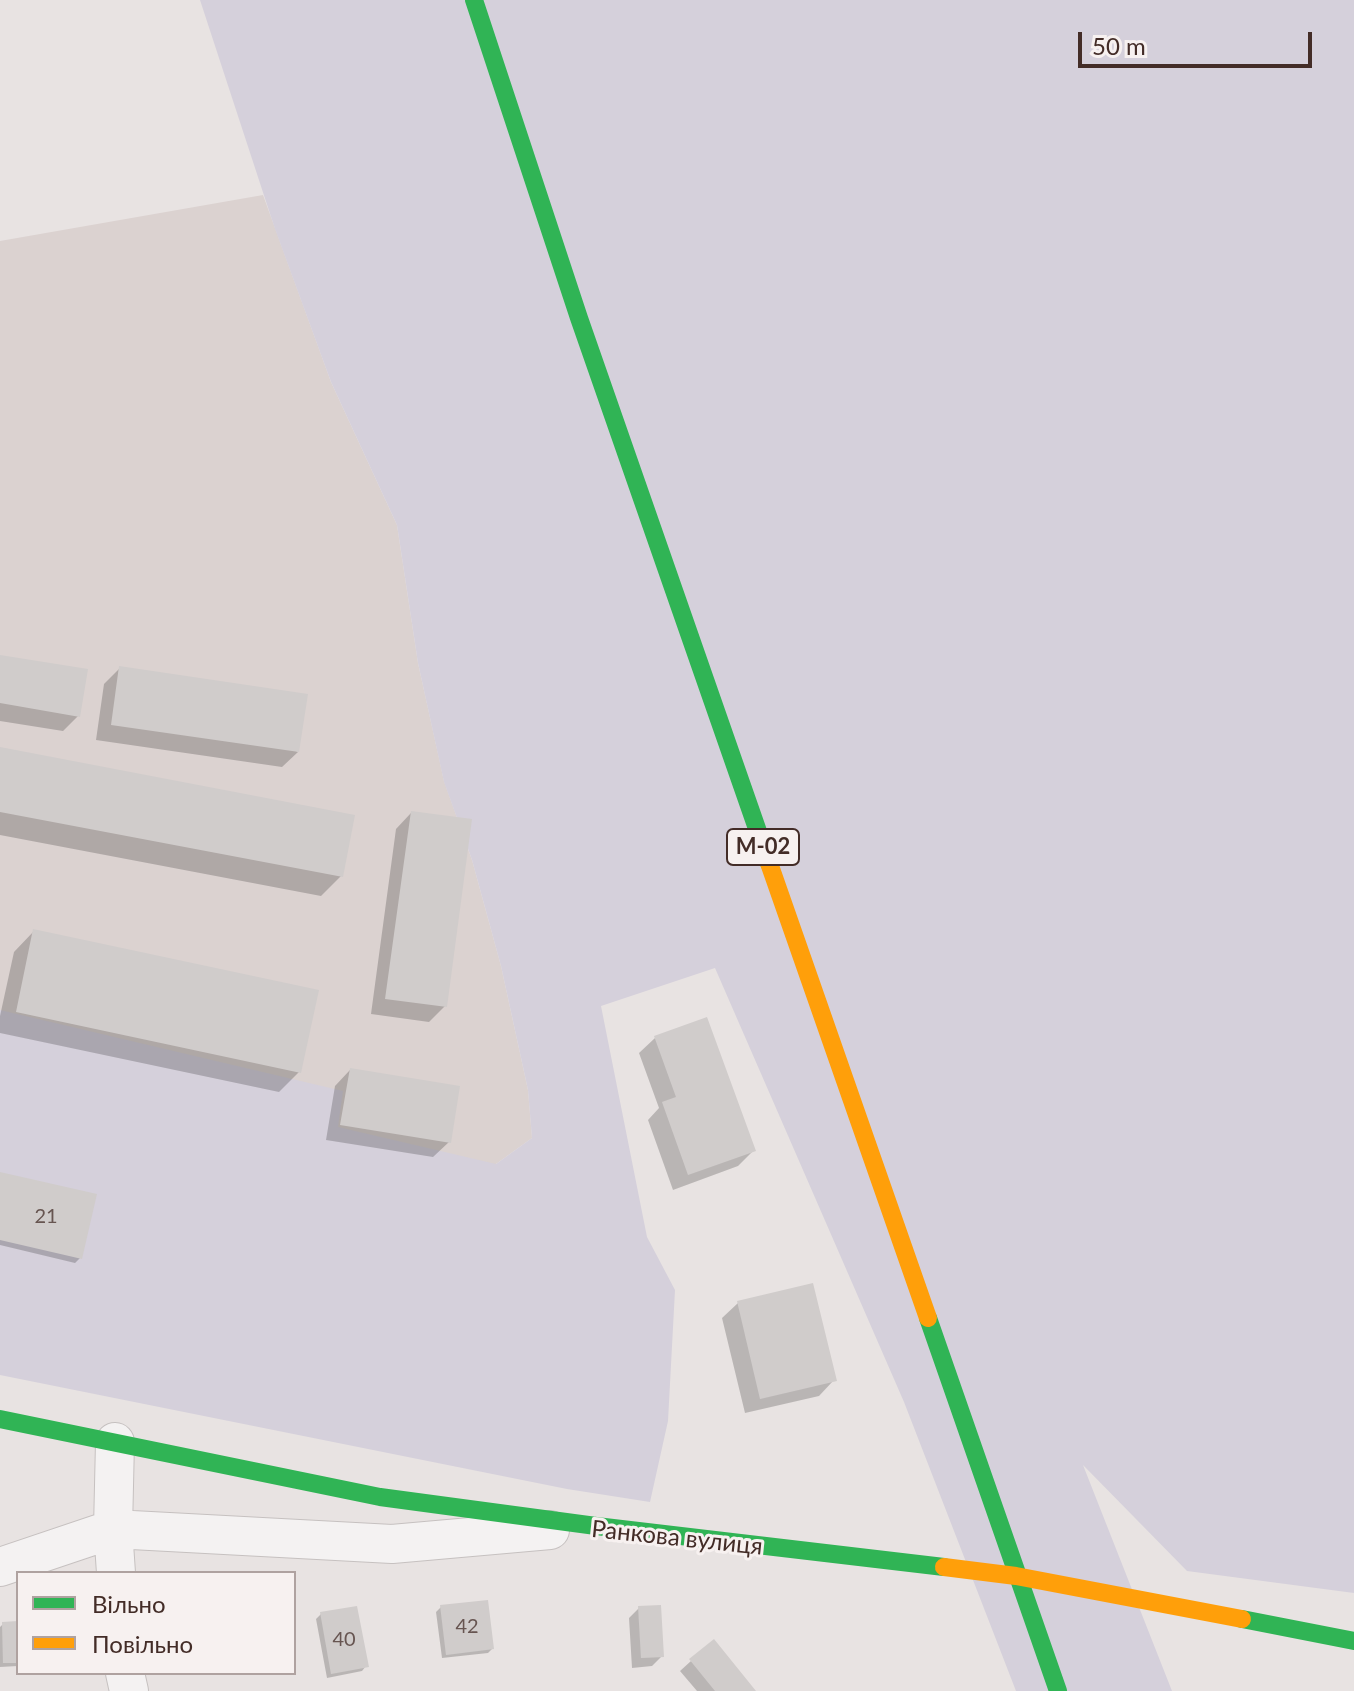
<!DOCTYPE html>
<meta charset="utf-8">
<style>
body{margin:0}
#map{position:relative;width:1354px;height:1691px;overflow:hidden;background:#e8e3e2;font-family:Lato,sans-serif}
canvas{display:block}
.legend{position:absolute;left:16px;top:1571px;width:280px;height:104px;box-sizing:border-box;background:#f7f1f0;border:2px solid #afa2a0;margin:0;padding:10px 14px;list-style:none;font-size:24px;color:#432c27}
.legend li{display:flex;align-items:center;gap:16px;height:40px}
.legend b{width:40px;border:2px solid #afa2a0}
.scale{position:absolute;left:1078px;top:32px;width:234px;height:36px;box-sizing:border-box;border:4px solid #432c27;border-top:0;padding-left:10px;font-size:24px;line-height:28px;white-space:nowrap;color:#432c27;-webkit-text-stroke:6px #f7f1f0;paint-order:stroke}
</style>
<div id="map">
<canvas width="1354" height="1691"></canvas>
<ul class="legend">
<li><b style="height:10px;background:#30b455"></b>Вільно</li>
<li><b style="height:10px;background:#ff9f0a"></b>Повільно</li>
</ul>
<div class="scale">50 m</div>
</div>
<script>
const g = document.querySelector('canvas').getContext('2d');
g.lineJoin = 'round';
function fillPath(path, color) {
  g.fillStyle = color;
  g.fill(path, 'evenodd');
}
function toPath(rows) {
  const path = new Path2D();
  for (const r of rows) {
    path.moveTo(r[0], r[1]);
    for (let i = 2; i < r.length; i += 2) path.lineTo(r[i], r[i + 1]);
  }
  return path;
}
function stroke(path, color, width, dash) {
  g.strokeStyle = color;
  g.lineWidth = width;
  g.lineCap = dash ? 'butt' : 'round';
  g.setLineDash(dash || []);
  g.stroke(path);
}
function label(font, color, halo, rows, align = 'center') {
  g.font = font + ' Lato,sans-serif';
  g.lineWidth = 6;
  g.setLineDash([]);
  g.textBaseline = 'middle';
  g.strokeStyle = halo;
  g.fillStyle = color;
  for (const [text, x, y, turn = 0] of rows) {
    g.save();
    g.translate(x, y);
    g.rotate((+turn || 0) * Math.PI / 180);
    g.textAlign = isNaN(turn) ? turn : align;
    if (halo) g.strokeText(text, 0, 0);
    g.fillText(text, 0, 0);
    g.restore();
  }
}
fillPath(toPath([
 [263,195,331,382,397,525,418,663,444,781,472,860,501,966,528,1090,532,1138,496,1164,0,1375,0,241]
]), '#dbd2d0');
fillPath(toPath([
 [200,0,1354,0,1354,1593,1187,1571,1083,1465,1172,1691,1016,1691,904,1402,715,968,601,1006,647,1237,675,1290,668,1421,650,1502,567,1489,0,1375,0,1010,343,1091,338,1127,496,1164,532,1138,528,1090,501,966,472,860,444,782,418,663,397,525,331,382,275,229]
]), '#d5d0db');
fillPath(toPath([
 [0,657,78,716,63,731,0,721],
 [120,668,298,752,282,767,96,740,104,684],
 [0,749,341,876,321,896,0,835],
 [411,813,445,1006,429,1022,371,1014,396,829],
 [34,931,299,1072,279,1092,0,1033,0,1016,14,952],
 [655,1038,753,1151,738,1166,673,1190,648,1120,659,1108,639,1053],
 [350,1070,449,1142,433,1157,326,1140,335,1086],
 [0,1174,80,1258,75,1263,0,1245],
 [738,1303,834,1380,819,1396,745,1413,722,1318],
 [441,1607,492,1649,488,1653,442,1658,436,1612],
 [639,1608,662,1656,652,1666,632,1668,629,1618],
 [321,1614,366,1666,362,1671,327,1678,316,1619],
 [18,1623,18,1666,0,1667,0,1627,3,1624],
 [691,1661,754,1691,697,1691,680,1671]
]), '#0003');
fillPath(toPath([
 [0,655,88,669,80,717,0,703],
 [119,666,308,694,299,752,111,725],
 [0,747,355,815,343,877,0,812],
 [411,811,472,819,447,1007,385,999],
 [33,929,319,990,301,1073,16,1012],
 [707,1017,756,1151,688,1175,662,1102,676,1097,654,1036],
 [350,1068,460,1086,451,1143,340,1125],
 [0,1172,97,1194,82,1259,0,1240],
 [813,1283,837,1381,760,1399,737,1301],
 [488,1600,494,1649,446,1655,440,1605],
 [661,1605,664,1657,641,1658,638,1606],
 [357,1606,369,1667,331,1674,320,1612],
 [18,1621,18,1663,3,1663,2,1622],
 [714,1639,756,1691,715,1691,689,1659]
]), '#d0cccb');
const street = toPath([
 [115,1442,113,1529,116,1573],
 [0,1567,113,1529,392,1544,550,1530],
 [125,1673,129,1691]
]);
stroke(street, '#c6c1c0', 40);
stroke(street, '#f4f2f2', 38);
stroke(toPath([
 [474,0,579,318,769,863],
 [928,1318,1058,1691],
 [0,1419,380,1497,596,1526,944,1567],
 [1242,1619,1354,1641]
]), '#30b455', 18);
stroke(toPath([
 [769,863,928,1318],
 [944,1567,1016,1576,1242,1619]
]), '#ff9f0a', 18);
label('20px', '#675551', null, [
 ["21",46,1217],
 ["42",467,1627],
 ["40",344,1640]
]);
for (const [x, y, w] of [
 [763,847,72]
]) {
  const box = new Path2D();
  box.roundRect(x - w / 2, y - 18, w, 36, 6);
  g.fillStyle = '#f7f1f0';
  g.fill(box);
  stroke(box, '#432c27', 2);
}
label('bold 22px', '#432c27', null, [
 ["М-02",763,847]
]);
label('24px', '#432c27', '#f7f1f0', [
 ["Ранкова вулиця",677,1538,6]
]);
</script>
